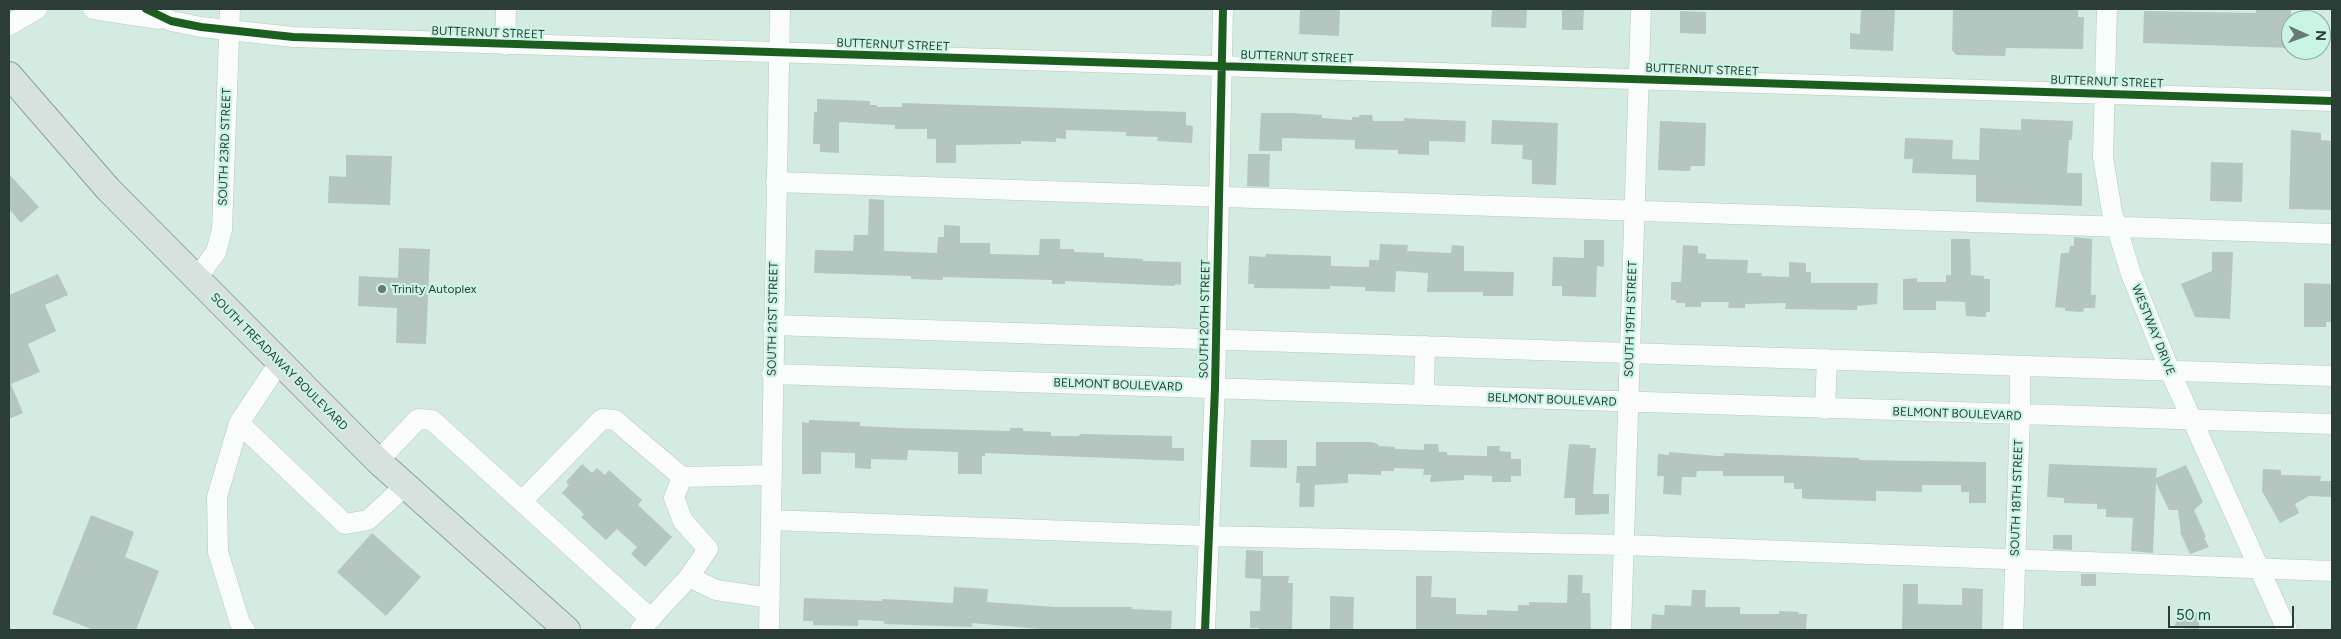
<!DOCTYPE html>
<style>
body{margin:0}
#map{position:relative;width:2341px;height:639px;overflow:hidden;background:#d4ebe2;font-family:Figtree,sans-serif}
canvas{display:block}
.frame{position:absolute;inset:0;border:10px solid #2c3d37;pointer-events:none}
.north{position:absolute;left:2281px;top:10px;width:50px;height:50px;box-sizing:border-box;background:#caf5e4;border:1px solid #8bab9f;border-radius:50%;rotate:92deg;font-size:14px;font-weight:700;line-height:20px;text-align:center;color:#2c3d37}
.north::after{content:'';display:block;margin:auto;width:18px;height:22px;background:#677a73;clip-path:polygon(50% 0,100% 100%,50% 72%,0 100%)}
.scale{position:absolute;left:2168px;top:606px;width:126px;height:22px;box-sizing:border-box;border:2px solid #2c3d37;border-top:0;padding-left:6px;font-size:15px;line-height:18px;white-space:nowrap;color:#2c3d37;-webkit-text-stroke:4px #caf5e4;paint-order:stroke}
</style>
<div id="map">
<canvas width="2341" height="639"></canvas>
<div class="frame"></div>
<div class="north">N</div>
<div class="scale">50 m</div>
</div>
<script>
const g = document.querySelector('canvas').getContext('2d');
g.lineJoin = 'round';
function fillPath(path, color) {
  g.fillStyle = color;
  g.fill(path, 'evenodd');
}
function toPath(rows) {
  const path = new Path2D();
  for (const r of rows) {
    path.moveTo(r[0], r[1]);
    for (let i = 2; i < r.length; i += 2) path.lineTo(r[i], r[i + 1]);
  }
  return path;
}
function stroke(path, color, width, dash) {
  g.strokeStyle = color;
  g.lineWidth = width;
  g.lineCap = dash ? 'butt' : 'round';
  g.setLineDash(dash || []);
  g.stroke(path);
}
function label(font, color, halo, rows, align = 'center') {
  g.font = font + ' Figtree,sans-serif';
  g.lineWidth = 4.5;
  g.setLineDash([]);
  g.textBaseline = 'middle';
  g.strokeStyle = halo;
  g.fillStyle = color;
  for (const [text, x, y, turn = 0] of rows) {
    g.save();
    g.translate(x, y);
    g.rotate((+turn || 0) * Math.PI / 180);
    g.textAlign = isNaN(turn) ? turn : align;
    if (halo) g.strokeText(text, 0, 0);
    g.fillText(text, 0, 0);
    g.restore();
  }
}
fillPath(toPath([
 [1300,9,1340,9,1339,36,1299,34],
 [1492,9,1527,9,1526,28,1491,27],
 [1562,9,1584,9,1583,30,1562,30],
 [1861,9,1895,9,1893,51,1850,49,1850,33,1860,34],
 [1953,9,2078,9,2078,17,2084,17,2083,49,2006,48,2005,56,1956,55,1952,50],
 [2256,9,2291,9,2291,48,2143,43,2144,11,2256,13],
 [1680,11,1706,12,1706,34,1680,33],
 [817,99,870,101,870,105,877,105,877,107,902,107,902,103,1186,112,1186,125,1193,126,1192,143,1157,141,1158,137,1126,136,1126,132,1066,130,1066,139,1056,138,1056,142,1021,141,1021,144,956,145,956,163,936,163,936,139,927,139,927,129,895,129,895,125,839,122,839,153,820,152,820,144,813,144,814,112,817,112],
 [1261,113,1291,113,1322,115,1322,118,1352,120,1352,117,1359,117,1359,115,1372,115,1373,121,1404,121,1404,118,1466,121,1465,142,1429,141,1429,155,1398,154,1398,150,1355,149,1355,140,1282,138,1282,151,1259,151],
 [2021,119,2073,121,2072,140,2069,140,2067,173,2082,173,2082,206,1976,202,1976,175,1912,173,1913,159,1904,159,1905,138,1953,140,1952,159,1979,160,1980,128,2021,130],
 [1492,120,1558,123,1556,185,1532,184,1532,160,1522,159,1523,145,1491,144],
 [1660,121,1706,123,1705,166,1691,166,1690,171,1658,170],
 [2291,130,2321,133,2321,140,2332,141,2332,210,2289,209],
 [1248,154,1270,154,1269,187,1247,186],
 [346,155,392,156,390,205,328,203,329,176,346,177],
 [2211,162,2243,163,2242,202,2210,201],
 [9,174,39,207,21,223,9,209],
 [869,199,884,200,884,251,937,253,938,237,944,237,944,225,960,226,960,243,990,243,990,254,1039,255,1040,239,1060,239,1060,249,1074,249,1074,252,1104,253,1104,257,1143,259,1143,261,1181,262,1181,285,1175,284,1175,286,1065,281,1065,284,1052,284,1052,280,977,278,943,277,943,280,911,279,911,276,814,273,815,250,853,251,854,235,868,235],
 [2074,237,2092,239,2091,295,2096,295,2095,308,2084,308,2083,312,2065,311,2065,308,2055,307,2061,253,2069,253,2070,246,2074,246],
 [1951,239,1970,239,1971,275,1984,276,1984,279,1990,279,1990,312,1986,312,1986,317,1966,316,1965,302,1936,301,1936,310,1903,310,1903,279,1917,278,1917,282,1946,282,1946,275,1951,275],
 [1584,240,1604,240,1604,267,1597,266,1596,297,1562,296,1562,286,1552,286,1553,257,1584,258],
 [1380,244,1408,245,1407,251,1451,253,1452,245,1464,246,1464,271,1514,272,1513,296,1483,296,1483,292,1427,292,1428,273,1396,271,1395,292,1365,291,1365,287,1330,286,1330,289,1254,288,1254,284,1248,284,1249,256,1265,257,1266,254,1331,256,1331,266,1369,267,1369,260,1379,260],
 [1683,245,1698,246,1698,253,1706,254,1706,259,1748,260,1747,273,1762,273,1761,276,1789,277,1789,262,1806,263,1806,272,1811,272,1811,283,1878,283,1877,304,1857,306,1857,310,1785,309,1786,303,1745,304,1745,308,1728,308,1729,302,1701,302,1701,307,1685,307,1685,303,1676,303,1676,300,1671,300,1671,282,1681,282],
 [399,248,430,249,426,344,396,343,397,308,358,306,359,276,398,278],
 [2212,252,2233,252,2230,319,2195,317,2181,284,2212,271],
 [58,274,68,295,45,305,56,331,28,344,40,372,11,384,23,413,9,419,9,295],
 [2304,283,2332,284,2332,322,2326,322,2326,327,2304,327],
 [809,420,860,422,860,426,900,428,1010,431,1010,428,1023,428,1023,431,1051,432,1051,436,1079,436,1080,434,1172,436,1172,448,1184,448,1184,461,985,453,985,456,982,456,982,474,958,474,958,452,908,450,907,460,871,459,871,469,855,468,855,453,821,452,821,474,802,474,802,422,809,423],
 [1251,440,1287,440,1287,468,1250,467],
 [1316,442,1371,442,1378,444,1378,446,1395,447,1395,449,1424,450,1424,444,1438,444,1439,452,1447,452,1447,455,1487,456,1487,446,1500,446,1499,451,1511,452,1511,459,1521,459,1521,476,1511,476,1511,482,1492,482,1492,476,1464,475,1464,480,1430,482,1431,475,1423,475,1424,469,1394,468,1394,471,1381,471,1381,475,1348,474,1348,483,1315,485,1314,507,1299,507,1300,483,1296,483,1297,466,1316,466],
 [1569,444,1590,445,1590,448,1596,448,1593,494,1609,494,1609,514,1575,515,1575,498,1564,498],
 [1669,452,1717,456,1724,456,1724,453,1859,458,1859,460,1986,462,1986,503,1969,503,1969,492,1961,492,1961,485,1922,485,1922,492,1876,491,1876,501,1808,499,1802,498,1802,489,1794,489,1794,483,1784,483,1784,476,1723,476,1723,471,1697,471,1696,477,1682,477,1681,495,1663,494,1664,476,1657,476,1658,454,1669,455],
 [582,464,592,473,597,468,605,475,609,470,642,500,638,505,672,537,645,567,631,554,637,547,617,529,606,540,581,517,584,514,562,493,569,485,566,482],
 [2049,464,2157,468,2156,478,2186,465,2203,502,2194,510,2206,537,2204,538,2209,547,2190,554,2180,532,2181,532,2178,510,2169,510,2156,483,2153,553,2131,551,2133,518,2106,517,2106,509,2097,509,2097,504,2064,503,2064,498,2047,497],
 [2263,469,2281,470,2281,475,2321,476,2320,481,2332,481,2332,497,2309,496,2295,504,2299,513,2280,523,2262,491],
 [91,515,134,532,125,557,159,571,136,630,94,630,52,614],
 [372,533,421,577,386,616,337,572],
 [2053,535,2072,535,2072,550,2053,549],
 [1246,550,1263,551,1263,576,1289,576,1288,583,1293,583,1292,630,1259,630,1259,628,1250,628,1250,611,1260,611,1261,579,1245,578],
 [2081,574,2096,574,2096,586,2081,586],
 [1568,575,1583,575,1582,593,1590,593,1591,630,1416,630,1416,576,1432,576,1431,597,1456,598,1456,614,1487,615,1487,610,1518,611,1518,605,1529,605,1529,602,1567,603],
 [1903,584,1918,584,1918,604,1962,605,1962,588,1983,589,1982,630,1902,630],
 [954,587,988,589,987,602,1056,607,1132,607,1132,609,1172,611,1171,630,1041,629,972,623,972,627,884,624,884,621,858,620,858,626,813,625,813,621,803,621,804,598,882,601,882,599,903,600,953,603],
 [1692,590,1706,590,1705,607,1740,607,1740,614,1779,614,1779,611,1799,612,1798,614,1807,614,1806,630,1651,630,1652,614,1664,615,1665,605,1691,606],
 [1330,596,1354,597,1353,630,1330,630],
 [2179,612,2199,613,2199,629,2174,628]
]), '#b4c6bf');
const minor = toPath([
 [93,9,159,19],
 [146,9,171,21,201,27,293,37,2332,101],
 [2107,9,2103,157,2112,212,2131,274,2170,371,2287,630],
 [9,25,37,9],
 [505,45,506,9],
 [776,182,2332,234],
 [197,278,216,252,222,230,230,9],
 [773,325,2332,376],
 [772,374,2332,424],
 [1424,395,1425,346],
 [1825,409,1827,359],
 [239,423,345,524,368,520,405,486],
 [378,461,418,419,432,420,651,619],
 [522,501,602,419,615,420,682,477],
 [771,520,1207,536,1624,545,2332,571],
 [689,577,708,549,683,521,674,498,682,477,772,475],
 [245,630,240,623,218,552,217,497,239,423,279,363],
 [640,630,689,577,716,590,770,598],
 [769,630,780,9],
 [1205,630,1215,388,1223,9],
 [1621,630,1641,9],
 [2013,630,2020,416,2020,367]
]);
const major = toPath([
 [9,75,108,189,378,461,567,630]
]);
stroke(minor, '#b5c8c0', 21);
stroke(major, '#8aa199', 28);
stroke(minor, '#f9fcfb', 20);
stroke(major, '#d7e2de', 26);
stroke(toPath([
 [146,9,171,21,201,27,293,37,2332,101],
 [1205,630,1215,388,1223,9]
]), '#1b5e20', 8);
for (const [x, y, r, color] of [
 [382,289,5,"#677a73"]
]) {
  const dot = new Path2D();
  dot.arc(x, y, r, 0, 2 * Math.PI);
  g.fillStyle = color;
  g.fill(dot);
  stroke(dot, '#caf5e4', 2);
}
label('12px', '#2c3d37', '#caf5e4', [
 ["BUTTERNUT STREET",488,33,2],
 ["BUTTERNUT STREET",893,45,2],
 ["BUTTERNUT STREET",1297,57,2],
 ["BUTTERNUT STREET",1702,70,2],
 ["BUTTERNUT STREET",2107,82,2],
 ["SOUTH 23RD STREET",225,147,-88],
 ["SOUTH 21ST STREET",773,319,-89],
 ["SOUTH 20TH STREET",1205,319,-89],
 ["SOUTH 19TH STREET",1631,319,-88],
 ["WESTWAY DRIVE",2153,330,68],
 ["SOUTH TREADAWAY BOULEVARD",279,362,45],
 ["BELMONT BOULEVARD",1118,385,2],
 ["BELMONT BOULEVARD",1552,400,2],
 ["BELMONT BOULEVARD",1957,414,2],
 ["SOUTH 18TH STREET",2017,498,-88]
]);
label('12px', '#2c3d37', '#caf5e4', [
 ["Trinity Autoplex",392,289]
], 'left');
</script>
